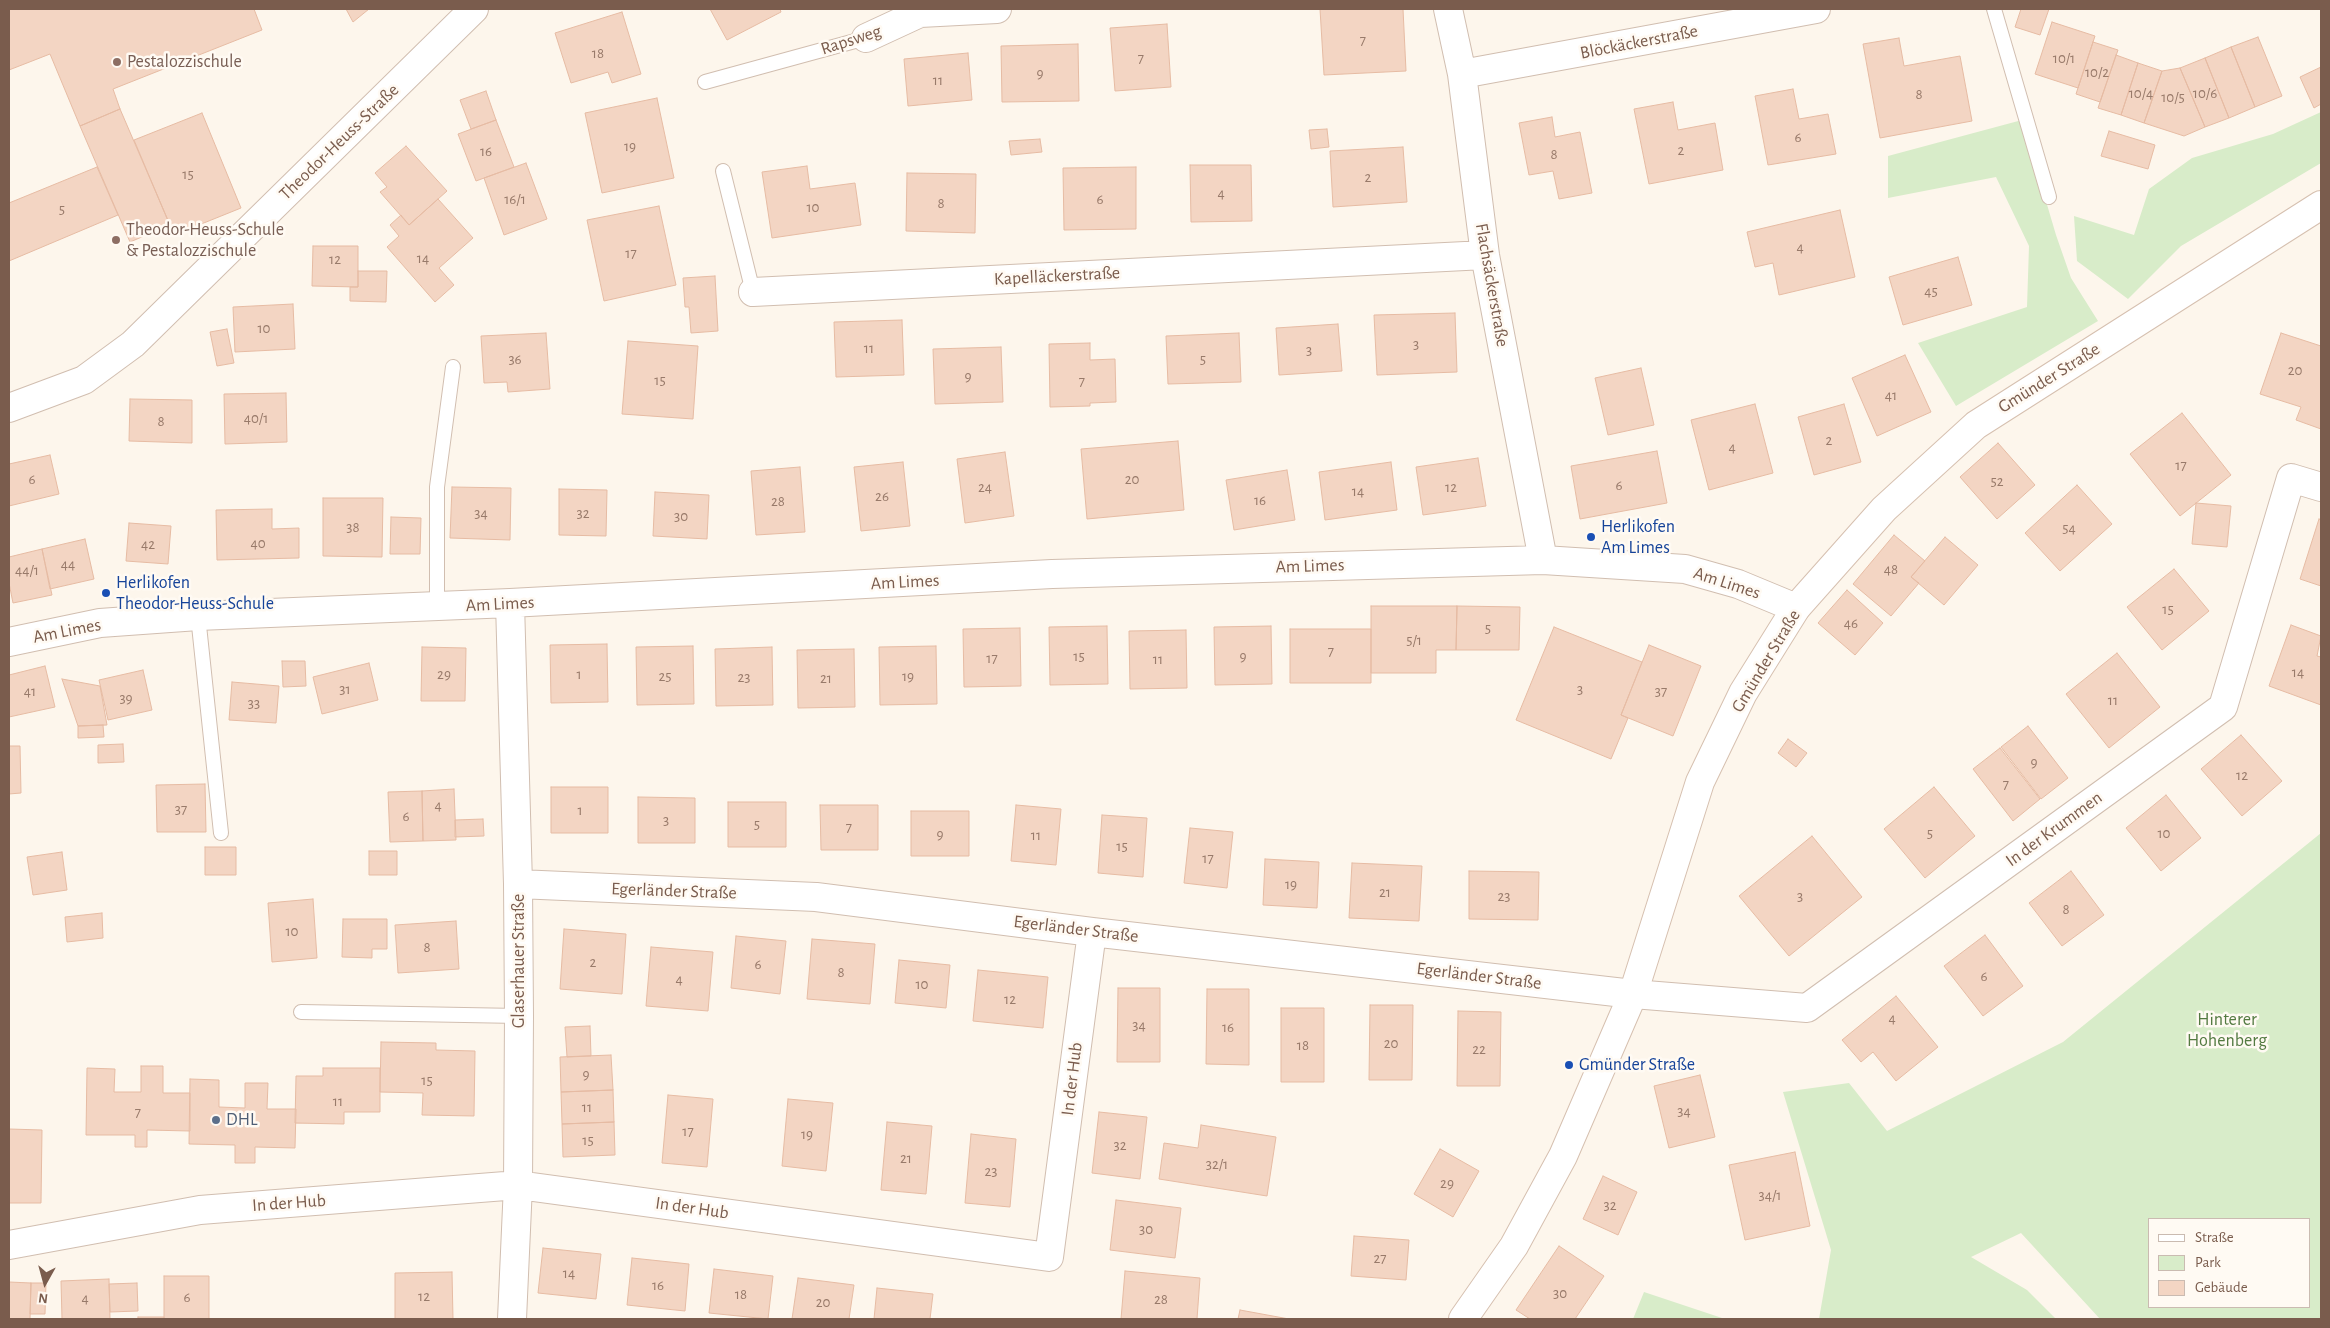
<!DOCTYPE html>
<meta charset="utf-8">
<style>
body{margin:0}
#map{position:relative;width:2330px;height:1328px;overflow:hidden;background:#fdf6ec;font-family:"Alegreya Sans",sans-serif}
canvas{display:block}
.frame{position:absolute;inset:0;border:10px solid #7a5c4d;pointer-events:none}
.legend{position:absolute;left:2148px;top:1218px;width:162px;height:90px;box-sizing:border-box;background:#fffaf3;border:1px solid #cabbb1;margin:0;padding:6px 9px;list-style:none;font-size:15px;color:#7a5c4d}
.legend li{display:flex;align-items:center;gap:10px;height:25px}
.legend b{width:25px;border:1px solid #cabbb1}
.north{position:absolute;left:20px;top:1258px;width:50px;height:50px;-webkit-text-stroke:4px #fffaf3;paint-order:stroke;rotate:187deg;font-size:14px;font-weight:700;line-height:20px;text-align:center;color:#7a5c4d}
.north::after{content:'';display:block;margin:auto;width:18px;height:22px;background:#7a5c4d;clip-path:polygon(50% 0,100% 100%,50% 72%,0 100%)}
</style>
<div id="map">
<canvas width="2330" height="1328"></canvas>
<div class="frame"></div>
<ul class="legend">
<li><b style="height:6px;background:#fff"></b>Straße</li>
<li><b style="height:14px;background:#d8ecc9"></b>Park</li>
<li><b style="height:14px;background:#f3d5c3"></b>Gebäude</li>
</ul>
<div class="north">N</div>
</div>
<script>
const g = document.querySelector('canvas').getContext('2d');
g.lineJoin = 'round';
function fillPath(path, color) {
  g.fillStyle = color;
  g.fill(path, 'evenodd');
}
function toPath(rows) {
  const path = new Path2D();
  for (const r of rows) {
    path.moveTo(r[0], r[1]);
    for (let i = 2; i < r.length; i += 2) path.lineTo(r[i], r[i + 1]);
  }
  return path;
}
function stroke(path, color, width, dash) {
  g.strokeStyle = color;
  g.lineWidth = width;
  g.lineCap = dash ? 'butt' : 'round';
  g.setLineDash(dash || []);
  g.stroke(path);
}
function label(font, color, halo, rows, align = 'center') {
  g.font = font + ' "Alegreya Sans",sans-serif';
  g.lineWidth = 5;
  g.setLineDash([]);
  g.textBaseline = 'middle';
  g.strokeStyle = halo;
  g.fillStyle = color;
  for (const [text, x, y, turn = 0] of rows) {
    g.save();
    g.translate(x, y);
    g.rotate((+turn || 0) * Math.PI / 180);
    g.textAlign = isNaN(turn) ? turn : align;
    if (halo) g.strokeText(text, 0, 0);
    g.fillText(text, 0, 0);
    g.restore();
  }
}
fillPath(toPath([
 [2321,112,2321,163,2181,246,2128,299,2077,261,2074,216,2134,235,2149,189,2192,158,2273,134],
 [2022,120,2056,235,2071,278,2098,321,1956,406,1918,343,2027,307,2029,246,1996,177,1888,198,1888,156],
 [2321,833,2321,1319,2100,1319,2021,1233,1971,1257,2027,1290,2056,1319,1819,1319,1831,1250,1783,1092,1849,1083,1887,1131,2063,1042],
 [2309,1219,2309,1307,2149,1307,2149,1219],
 [1644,1292,1725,1319,1633,1319]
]), '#d8ecc9');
const building = toPath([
 [9,9,254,9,262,30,113,89,120,109,80,126,50,54,9,70,9,9],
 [346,9,369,9,353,22,346,9],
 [710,9,780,9,781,12,727,40,710,9],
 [1320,9,1403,9,1406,71,1324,75,1320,9],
 [2021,9,2049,9,2040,35,2015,27,2021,9],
 [622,12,641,74,612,83,608,72,571,83,555,33,622,12],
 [2052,22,2095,36,2078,88,2035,74,2052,22],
 [1167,24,1171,87,1115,91,1110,28,1167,24],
 [2258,37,2282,96,2255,107,2231,47,2258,37],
 [1899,38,1904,66,1960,56,1972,121,1880,138,1863,44,1899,38],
 [2093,42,2118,50,2100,102,2076,94,2093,42],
 [1078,44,1079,101,1002,102,1001,46,1078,44],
 [2231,47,2255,107,2229,118,2205,58,2231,47],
 [968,53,972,100,908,106,904,59,968,53],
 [2116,55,2138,63,2121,115,2098,108,2116,55],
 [2205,58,2229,118,2205,127,2180,68,2205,58],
 [2138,63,2162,71,2144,123,2121,115,2138,63],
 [2321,67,2321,104,2314,108,2300,77,2321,67],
 [2180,68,2205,127,2184,136,2144,123,2162,71,2180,68],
 [1793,89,1799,119,1828,114,1836,154,1768,165,1755,96,1793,89],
 [486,91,496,120,471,129,460,100,486,91],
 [657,98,674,178,602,193,585,113,657,98],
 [1673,102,1678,130,1715,123,1723,170,1649,184,1634,109,1673,102],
 [120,109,170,225,130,242,80,126,120,109],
 [202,113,241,208,174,235,134,140,202,113],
 [1552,117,1555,137,1580,132,1592,193,1559,199,1553,171,1529,175,1519,123,1552,117],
 [496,120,514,167,476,181,458,134,496,120],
 [1327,129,1329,147,1311,149,1309,130,1327,129],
 [2109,131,2155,145,2148,169,2101,156,2109,131],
 [1040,139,1042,152,1011,155,1009,141,1040,139],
 [406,146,447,191,409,225,380,192,387,187,375,173,406,146],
 [1403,147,1407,202,1333,207,1330,151,1403,147],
 [526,163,547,219,504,235,484,178,526,163],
 [1190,165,1251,165,1252,221,1191,222,1190,165],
 [807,166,810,189,855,183,861,225,772,238,762,172,807,166],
 [97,167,118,215,9,261,9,203,97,167],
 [1136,167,1136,229,1064,230,1063,168,1136,167],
 [907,173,976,174,975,233,906,231,907,173],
 [438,199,473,238,439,268,454,285,435,302,387,247,399,236,390,225,401,215,409,225,438,199],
 [659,206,676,285,604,301,587,220,659,206],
 [1840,210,1855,277,1779,295,1773,263,1755,267,1747,232,1840,210],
 [313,246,358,246,358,287,312,286,313,246],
 [1958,257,1972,305,1903,325,1889,277,1958,257],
 [358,271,387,271,386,302,350,301,350,287,358,287,358,271],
 [715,276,718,331,691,333,689,307,685,307,683,278,715,276],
 [293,304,295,349,235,352,233,307,293,304],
 [1455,313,1457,372,1377,375,1374,315,1455,313],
 [902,320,904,375,836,377,834,322,902,320],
 [1338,324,1342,371,1279,375,1276,328,1338,324],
 [227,329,234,363,217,366,210,332,227,329],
 [546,333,550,389,508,392,507,382,484,383,481,336,546,333],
 [1239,333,1241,382,1168,384,1166,336,1239,333],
 [2281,333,2321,346,2321,429,2296,420,2301,407,2260,394,2281,333],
 [628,341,698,346,693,419,622,414,628,341],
 [1090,343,1090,360,1115,359,1116,402,1090,403,1090,406,1050,407,1049,344,1090,343],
 [1001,347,1003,402,935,404,933,349,1001,347],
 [1905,355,1931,412,1877,436,1852,378,1905,355],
 [1641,368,1654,425,1608,435,1595,378,1641,368],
 [286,393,287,442,225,444,224,394,286,393],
 [130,399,192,400,192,443,129,441,130,399],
 [1755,404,1773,473,1709,490,1691,420,1755,404],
 [1844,404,1861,462,1814,475,1798,417,1844,404],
 [2182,413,2231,475,2180,516,2130,454,2182,413],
 [1178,441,1184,510,1087,519,1081,449,1178,441],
 [1998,443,2035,485,1997,519,1960,477,1998,443],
 [1657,451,1667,503,1580,519,1571,466,1657,451],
 [1005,452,1014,516,965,523,957,459,1005,452],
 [50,455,59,494,9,506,9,464,50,455],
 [1478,458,1486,506,1423,515,1416,467,1478,458],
 [903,462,910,526,861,531,854,467,903,462],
 [1391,462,1397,510,1325,520,1319,472,1391,462],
 [800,467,805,532,756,535,751,471,800,467],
 [1287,470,1295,520,1234,530,1226,480,1287,470],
 [2077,485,2112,524,2060,571,2025,533,2077,485],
 [452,487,511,488,510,540,450,538,452,487],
 [559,489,607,490,606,536,559,535,559,489],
 [655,492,709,495,707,539,653,536,655,492],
 [323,498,383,498,382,557,323,556,323,498],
 [2196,503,2231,506,2227,547,2192,544,2196,503],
 [272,509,272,529,299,528,299,558,217,560,216,510,272,509],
 [391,517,421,518,420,554,390,554,391,517],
 [2319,519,2321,520,2321,586,2300,579,2319,519],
 [129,523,171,526,168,564,126,561,129,523],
 [1894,535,1925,561,1911,577,1919,583,1891,616,1853,584,1894,535],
 [1945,537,1978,565,1944,605,1911,577,1945,537],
 [85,539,94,579,50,589,42,549,85,539],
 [42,549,52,595,13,603,9,583,9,557,42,549],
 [2174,569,2209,611,2162,650,2127,607,2174,569],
 [1847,590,1883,623,1855,655,1818,623,1847,590],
 [1371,606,1457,606,1456,650,1436,650,1436,673,1371,673,1371,606],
 [1457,606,1520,607,1519,650,1456,650,1457,606],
 [2291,625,2321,636,2317,656,2321,657,2321,705,2269,686,2291,625],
 [1107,626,1108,684,1050,685,1049,627,1107,626],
 [1271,626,1272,684,1215,685,1214,627,1271,626],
 [1554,627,1642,662,1621,715,1628,718,1611,759,1516,720,1554,627],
 [1020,628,1021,686,964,687,963,629,1020,628],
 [1290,629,1371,629,1371,683,1290,683,1290,629],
 [1186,630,1187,688,1130,689,1129,631,1186,630],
 [607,644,608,702,551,703,550,645,607,644],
 [1649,645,1701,666,1673,736,1621,715,1649,645],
 [693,646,694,704,637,705,636,647,693,646],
 [936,646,937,704,880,705,879,647,936,646],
 [422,647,466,648,465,701,421,701,422,647],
 [772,647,773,705,716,706,715,649,772,647],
 [854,649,855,707,798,708,797,650,854,649],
 [2117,653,2160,707,2109,748,2066,694,2117,653],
 [282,661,305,661,306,686,283,687,282,661],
 [369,663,378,700,322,714,313,677,369,663],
 [45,666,55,707,9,717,9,675,45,666],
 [143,670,152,710,108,720,99,680,143,670],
 [62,679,100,686,107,725,78,726,62,679],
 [232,682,279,686,276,723,229,720,232,682],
 [103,725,104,737,78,738,78,726,103,725],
 [2028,726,2068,778,2041,799,2001,747,2028,726],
 [2241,735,2282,781,2242,816,2201,769,2241,735],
 [1788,739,1807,753,1796,767,1778,753,1788,739],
 [123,744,124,762,98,763,98,745,123,744],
 [9,746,20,746,21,793,9,794,9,746],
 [2000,748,2040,799,2013,821,1973,769,2000,748],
 [205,784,206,832,157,832,156,785,205,784],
 [551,787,608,787,608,833,551,833,551,787],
 [1934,787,1975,836,1925,878,1884,829,1934,787],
 [454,789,456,840,423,841,422,791,454,789],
 [422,791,423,841,390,842,388,792,422,791],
 [2166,795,2201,838,2161,871,2126,828,2166,795],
 [638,797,695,798,695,843,638,843,638,797],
 [728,802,786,802,786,847,728,847,728,802],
 [820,805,878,805,878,850,821,850,820,805],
 [1016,805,1061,809,1056,865,1011,861,1016,805],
 [911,811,969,811,969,856,911,856,911,811],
 [1102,815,1147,818,1143,877,1098,873,1102,815],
 [483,819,484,836,455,837,455,820,483,819],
 [1190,828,1233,832,1227,888,1184,883,1190,828],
 [1812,836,1862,897,1789,956,1739,896,1812,836],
 [205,847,236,847,236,875,205,875,205,847],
 [369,851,397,851,397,875,369,875,369,851],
 [62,852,67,890,33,895,27,857,62,852],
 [1265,859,1319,862,1317,908,1263,905,1265,859],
 [1352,863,1422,866,1419,921,1349,918,1352,863],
 [1469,871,1539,872,1538,920,1469,919,1469,871],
 [2071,871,2104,915,2062,946,2029,903,2071,871],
 [313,899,317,958,272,962,268,903,313,899],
 [102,913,103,938,67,942,65,917,102,913],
 [343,919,387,919,387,949,372,949,372,958,342,957,343,919],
 [456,921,459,969,398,973,395,925,456,921],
 [564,929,626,934,622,994,560,989,564,929],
 [1985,935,2023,986,1983,1016,1944,966,1985,935],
 [736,936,786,941,780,994,731,988,736,936],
 [812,939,875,944,870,1004,807,999,812,939],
 [651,947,713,952,708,1011,646,1006,651,947],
 [899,960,950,965,946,1008,895,1003,899,960],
 [978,970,1048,977,1043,1028,973,1021,978,970],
 [1118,988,1160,988,1160,1062,1117,1062,1118,988],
 [1207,989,1249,989,1249,1065,1206,1064,1207,989],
 [1896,996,1938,1047,1896,1081,1873,1052,1861,1062,1842,1040,1896,996],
 [1370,1005,1413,1005,1412,1080,1369,1080,1370,1005],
 [1281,1008,1324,1008,1324,1082,1281,1082,1281,1008],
 [1458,1011,1501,1012,1500,1086,1457,1086,1458,1011],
 [590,1026,591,1056,567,1057,565,1027,590,1026],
 [381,1042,436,1043,436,1050,475,1051,474,1116,422,1115,423,1093,380,1092,381,1042],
 [611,1055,613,1090,561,1092,560,1057,611,1055],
 [141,1066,163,1066,163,1093,190,1093,190,1131,147,1130,147,1147,135,1147,135,1135,86,1135,87,1068,115,1069,114,1092,141,1092,141,1066],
 [323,1068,380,1068,380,1112,344,1112,344,1124,295,1123,296,1076,323,1076,323,1068],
 [1700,1075,1715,1137,1669,1148,1654,1086,1700,1075],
 [190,1079,219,1080,219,1107,245,1108,245,1083,268,1083,267,1109,296,1109,295,1148,255,1147,255,1163,235,1163,235,1145,189,1144,190,1079],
 [613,1090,614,1122,562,1124,561,1092,613,1090],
 [668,1095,713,1099,707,1167,662,1163,668,1095],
 [788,1099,833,1103,826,1171,782,1166,788,1099],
 [1099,1112,1147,1117,1140,1179,1092,1173,1099,1112],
 [614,1122,615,1155,563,1157,562,1124,614,1122],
 [887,1122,932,1126,926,1194,881,1190,887,1122],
 [1201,1125,1276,1137,1267,1196,1159,1179,1164,1143,1198,1148,1201,1125],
 [9,1129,42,1130,41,1203,9,1203,9,1129],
 [971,1134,1016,1139,1010,1207,965,1203,971,1134],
 [1440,1149,1479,1171,1453,1217,1414,1194,1440,1149],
 [1795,1152,1810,1226,1745,1240,1729,1165,1795,1152],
 [1603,1176,1637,1192,1618,1235,1583,1219,1603,1176],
 [1116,1200,1181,1208,1175,1258,1110,1250,1116,1200],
 [1354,1236,1409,1240,1406,1280,1351,1276,1354,1236],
 [1559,1246,1604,1276,1575,1319,1530,1319,1516,1310,1559,1246],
 [543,1248,601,1254,596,1299,538,1293,543,1248],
 [632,1258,689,1264,685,1311,627,1305,632,1258],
 [714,1269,773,1276,768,1319,709,1313,714,1269],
 [1125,1271,1200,1278,1197,1319,1121,1319,1125,1271],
 [452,1272,453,1319,395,1319,395,1273,452,1272],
 [164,1276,209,1276,209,1319,164,1319,164,1276],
 [798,1278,854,1285,849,1319,792,1319,798,1278],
 [109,1279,110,1319,62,1319,61,1281,109,1279],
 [9,1282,31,1283,30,1319,9,1319,9,1282],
 [31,1283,46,1283,45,1314,30,1314,31,1283],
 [137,1283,138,1311,110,1312,109,1284,137,1283],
 [877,1288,933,1294,930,1319,874,1319,877,1288],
 [1240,1310,1289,1319,1238,1319,1240,1310],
 [138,1317,164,1317,164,1319,138,1319,138,1317]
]);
fillPath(building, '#f3d5c3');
stroke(building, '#e6bba3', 1);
const lane = toPath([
 [1994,9,2049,197],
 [705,82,866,38],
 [723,171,753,292],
 [437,607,437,487,453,367],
 [198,616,221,833],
 [301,1012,519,1016]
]);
const street = toPath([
 [1448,9,1462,74,1485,255,1543,560],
 [866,38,920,13,997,9],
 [1462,74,1816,9],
 [753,292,1485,255],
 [9,408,84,380,133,344,474,9],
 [510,603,518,884,519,1016,518,1185,512,1319],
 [9,642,100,623,198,616,510,603,1052,574,1543,560,1685,569,1738,584,1796,608],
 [518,884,816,897,1092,932,1633,994,1807,1008,2223,707,2291,478,2321,487],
 [9,1245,200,1210,518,1185,1049,1257,1092,932]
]);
const secondary = toPath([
 [1463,1319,1514,1246,1563,1156,1633,994,1700,782,1743,693,1796,608,1884,509,1976,425,2321,205]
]);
stroke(lane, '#d1beb0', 16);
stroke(street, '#d1beb0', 30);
stroke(secondary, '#d6c0b0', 30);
stroke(lane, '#fff', 14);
stroke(street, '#fff', 28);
stroke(secondary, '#fff', 28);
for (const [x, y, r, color] of [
 [117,62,5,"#8d6e63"],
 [116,240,5,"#8d6e63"],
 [1591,537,5,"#1a4fb4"],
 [106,593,5,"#1a4fb4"],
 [1569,1065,5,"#1a4fb4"],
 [216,1120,5,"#5c6f8a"]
]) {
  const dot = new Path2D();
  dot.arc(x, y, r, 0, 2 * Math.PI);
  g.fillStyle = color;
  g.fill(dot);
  stroke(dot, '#fffaf3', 2);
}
label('15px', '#987a6a', null, [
 ["7",1363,40],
 ["18",598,53],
 ["7",1141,58],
 ["10/1",2064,58],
 ["10/2",2097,72],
 ["9",1040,73],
 ["11",938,80],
 ["10/4",2141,93],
 ["10/6",2205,93],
 ["8",1919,94],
 ["10/5",2173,97],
 ["6",1798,137],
 ["19",630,146],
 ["2",1681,150],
 ["16",486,151],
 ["8",1554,154],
 ["15",188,174],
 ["2",1368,177],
 ["4",1221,193],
 ["16/1",515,199],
 ["6",1100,199],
 ["8",941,203],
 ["10",813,207],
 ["5",62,209],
 ["4",1800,247],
 ["17",631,253],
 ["14",423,258],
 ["12",335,259],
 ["45",1931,291],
 ["10",264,328],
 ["3",1416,344],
 ["11",869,348],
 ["3",1309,350],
 ["36",515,359],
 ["5",1203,359],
 ["20",2295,370],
 ["9",968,376],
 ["15",660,380],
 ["7",1082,381],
 ["41",1891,395],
 ["40/1",256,418],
 ["8",161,421],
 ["2",1829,440],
 ["4",1732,447],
 ["17",2181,465],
 ["6",32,479],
 ["20",1132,479],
 ["52",1997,481],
 ["6",1619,485],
 ["24",985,487],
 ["12",1451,487],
 ["14",1358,491],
 ["26",882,496],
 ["16",1260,500],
 ["28",778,501],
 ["34",481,513],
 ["32",583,513],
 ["30",681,516],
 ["38",353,527],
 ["54",2069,528],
 ["40",258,543],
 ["42",148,544],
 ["44",68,564],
 ["48",1891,569],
 ["44/1",27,570],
 ["15",2168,609],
 ["46",1851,623],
 ["5",1488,628],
 ["5/1",1414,640],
 ["7",1331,651],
 ["15",1079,656],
 ["9",1243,656],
 ["17",992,658],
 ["11",1158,659],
 ["14",2298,672],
 ["29",444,674],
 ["1",579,674],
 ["25",665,676],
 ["19",908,676],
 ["23",744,677],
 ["21",826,678],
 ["31",345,689],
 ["3",1580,689],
 ["41",30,691],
 ["37",1661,691],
 ["39",126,698],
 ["11",2113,700],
 ["33",254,703],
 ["9",2034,762],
 ["12",2242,775],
 ["7",2006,784],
 ["4",438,805],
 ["37",181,809],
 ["1",580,810],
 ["6",406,816],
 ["3",666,820],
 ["5",757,824],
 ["7",849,827],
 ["5",1930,833],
 ["10",2164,833],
 ["9",940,834],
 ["11",1036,835],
 ["15",1122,846],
 ["17",1208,858],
 ["19",1291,884],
 ["21",1385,892],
 ["23",1504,896],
 ["3",1800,896],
 ["8",2066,909],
 ["10",292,931],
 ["8",427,947],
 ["2",593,962],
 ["6",758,964],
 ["8",841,972],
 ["6",1984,976],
 ["4",679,979],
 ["10",922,984],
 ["12",1010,999],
 ["4",1892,1018],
 ["34",1139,1025],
 ["16",1228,1027],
 ["20",1391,1043],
 ["18",1303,1045],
 ["22",1479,1049],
 ["9",586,1074],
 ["15",427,1080],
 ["11",338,1101],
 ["11",587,1107],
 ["34",1684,1111],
 ["7",138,1112],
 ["17",688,1131],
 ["19",807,1134],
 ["15",588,1140],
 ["32",1120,1145],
 ["21",906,1158],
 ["32/1",1217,1164],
 ["23",991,1171],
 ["29",1447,1183],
 ["34/1",1770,1195],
 ["32",1610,1205],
 ["30",1146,1229],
 ["27",1380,1258],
 ["14",569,1273],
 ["16",658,1285],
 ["30",1560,1293],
 ["18",741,1294],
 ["12",424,1296],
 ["6",187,1297],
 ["4",85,1298],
 ["28",1161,1299],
 ["20",823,1302]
]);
label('18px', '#7a5c4d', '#fffaf3', [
 ["Rapsweg",851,40,-18],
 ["Blöckäckerstraße",1639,42,-11],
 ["Theodor-Heuss-Straße",339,142,-44],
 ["Kapelläckerstraße",1057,276,-3],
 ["Flachsäckerstraße",1492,285,80],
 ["Gmünder Straße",2049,378,-32],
 ["Am Limes",1310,566,-2],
 ["Am Limes",905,582,-3],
 ["Am Limes",1727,583,18],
 ["Am Limes",500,604,-3],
 ["Am Limes",67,631,-11],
 ["Gmünder Straße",1766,661,-59],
 ["In der Krummen",2054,829,-36],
 ["Egerländer Straße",674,891,2],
 ["Egerländer Straße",1076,929,7],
 ["Glaserhauer Straße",519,961,-90],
 ["Egerländer Straße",1479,976,7],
 ["In der Hub",1072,1079,-83],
 ["In der Hub",289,1203,-4],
 ["In der Hub",692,1208,8]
]);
label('18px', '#785e54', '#fffaf3', [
 ["Pestalozzischule",127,62],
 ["Theodor-Heuss-Schule",126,230],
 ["& Pestalozzischule",126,251]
], 'left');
label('18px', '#164399', '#fffaf3', [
 ["Herlikofen",1601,527],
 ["Am Limes",1601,548],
 ["Herlikofen",116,583],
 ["Theodor-Heuss-Schule",116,604],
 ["Gmünder Straße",1579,1065]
], 'left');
label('18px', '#537a41', '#fffaf3', [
 ["Hinterer",2227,1020],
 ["Hohenberg",2227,1041]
]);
label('18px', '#4e5e75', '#fffaf3', [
 ["DHL",226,1120]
], 'left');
</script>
